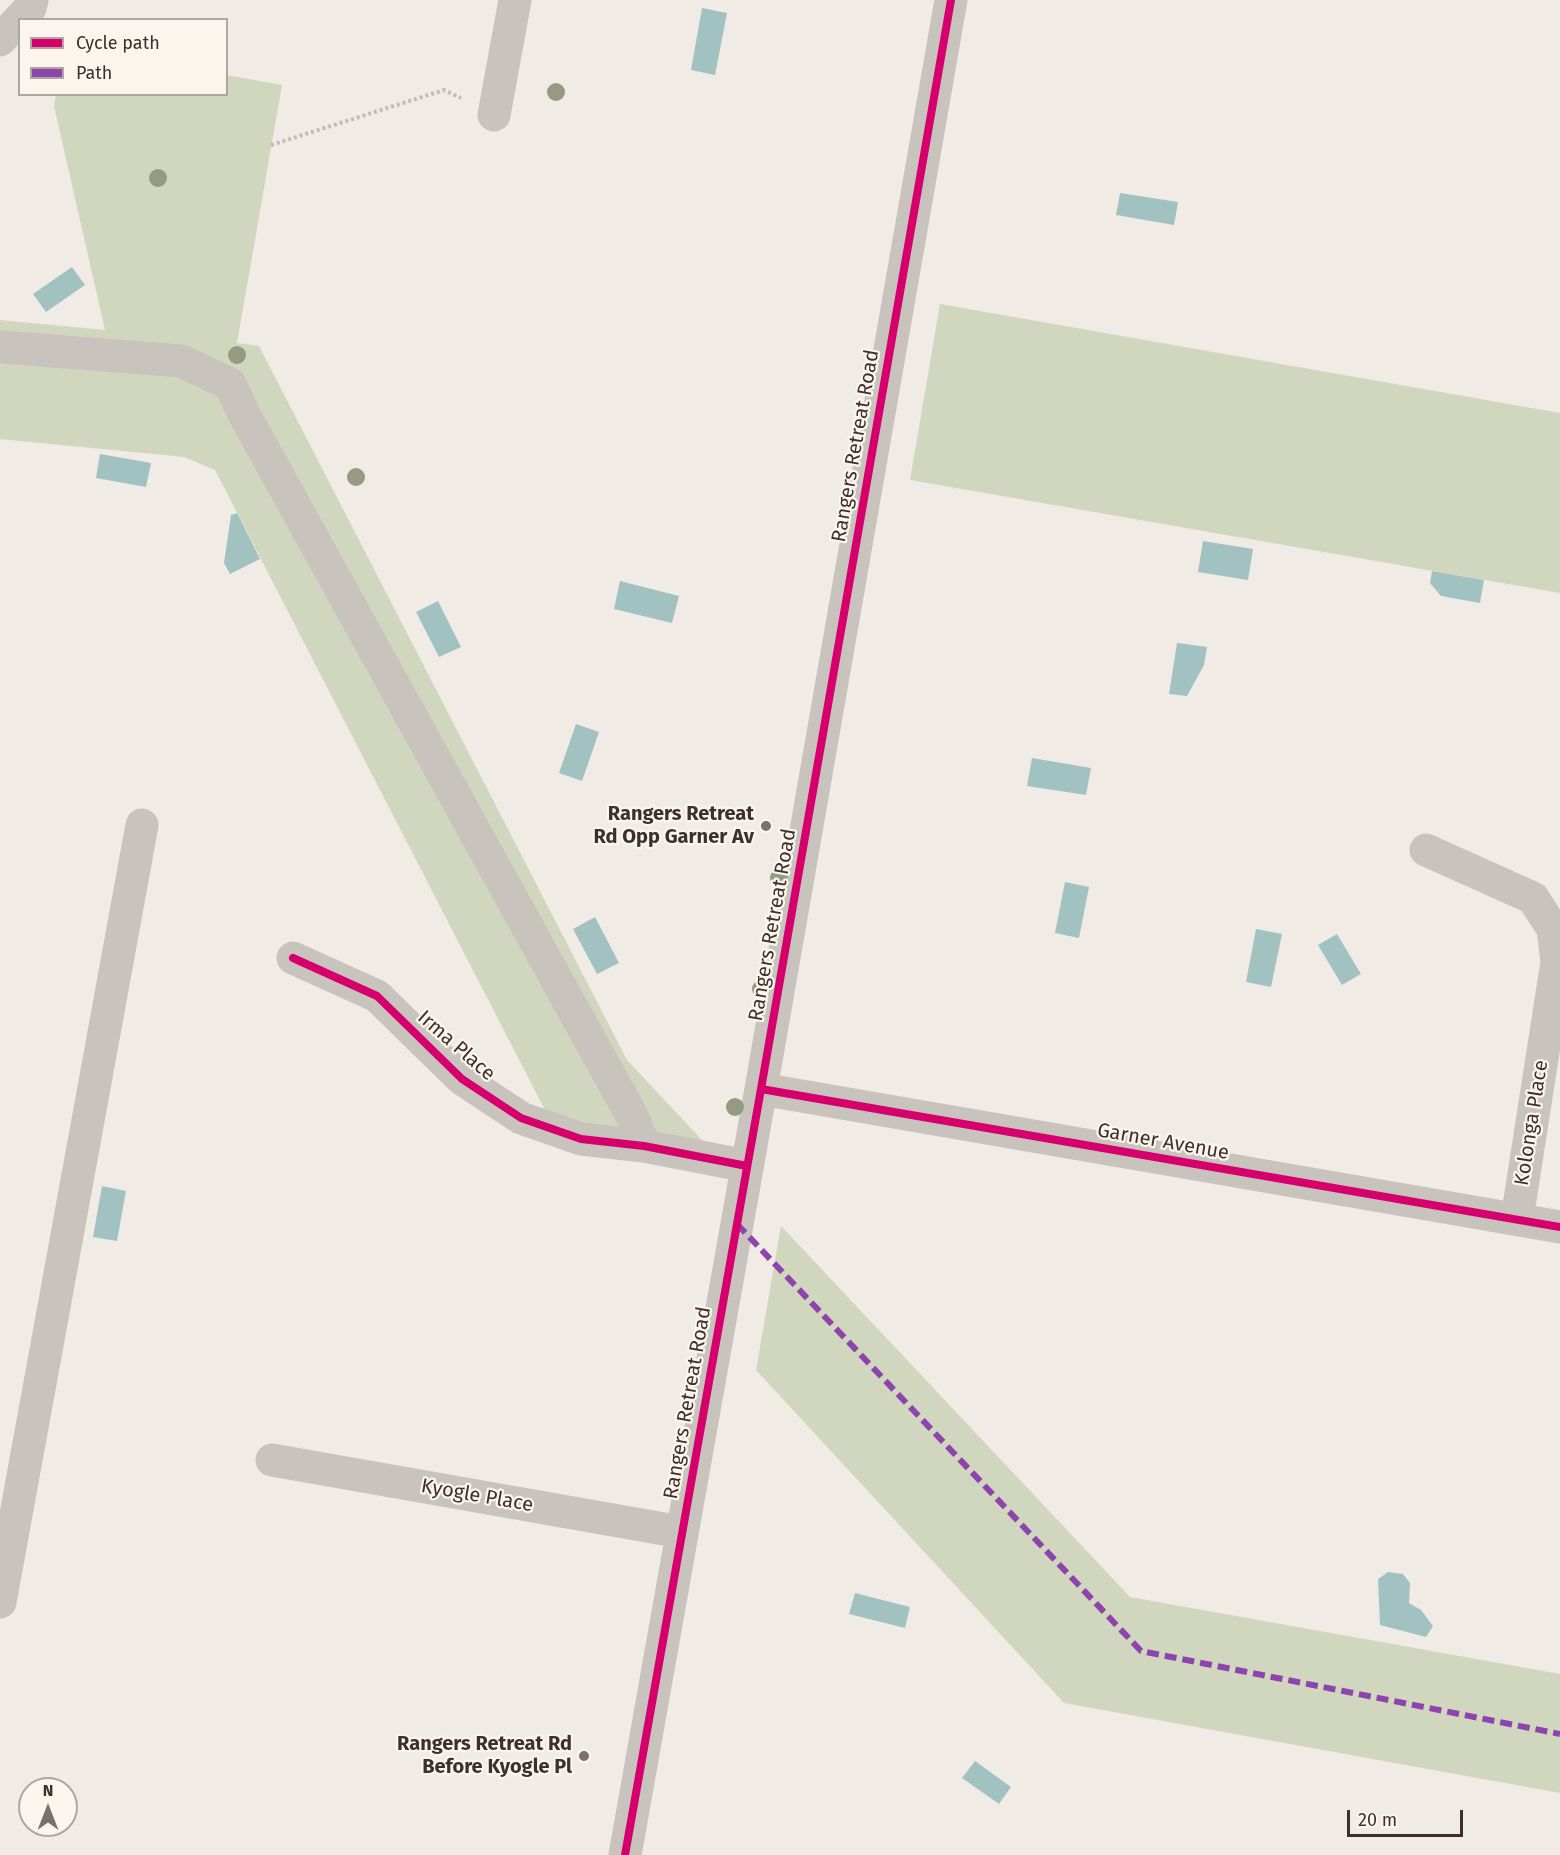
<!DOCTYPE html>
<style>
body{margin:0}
#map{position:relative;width:1560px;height:1855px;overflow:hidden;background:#f0ebe5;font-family:"Fira Sans",sans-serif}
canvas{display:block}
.legend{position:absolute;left:18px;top:18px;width:210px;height:78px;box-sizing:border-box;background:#fbf5ee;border:2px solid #aea6a0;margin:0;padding:8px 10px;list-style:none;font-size:18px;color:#3b302b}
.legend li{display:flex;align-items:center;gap:12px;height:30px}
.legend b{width:30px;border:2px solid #aea6a0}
.north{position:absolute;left:18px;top:1777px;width:60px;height:60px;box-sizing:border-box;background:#fbf5ee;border:2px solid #aea6a0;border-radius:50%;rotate:0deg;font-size:16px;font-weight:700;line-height:24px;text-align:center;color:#3b302b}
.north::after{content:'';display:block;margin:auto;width:21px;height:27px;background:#7a716c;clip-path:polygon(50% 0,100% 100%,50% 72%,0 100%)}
.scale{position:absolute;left:1347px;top:1810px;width:116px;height:27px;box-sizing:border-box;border:3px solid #3b302b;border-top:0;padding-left:8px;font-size:18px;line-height:21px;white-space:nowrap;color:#3b302b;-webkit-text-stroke:4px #fbf5ee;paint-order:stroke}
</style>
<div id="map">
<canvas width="1560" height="1855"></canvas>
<ul class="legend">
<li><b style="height:8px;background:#d6006c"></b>Cycle path</li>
<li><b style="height:8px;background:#8e44ad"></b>Path</li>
</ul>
<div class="north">N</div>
<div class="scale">20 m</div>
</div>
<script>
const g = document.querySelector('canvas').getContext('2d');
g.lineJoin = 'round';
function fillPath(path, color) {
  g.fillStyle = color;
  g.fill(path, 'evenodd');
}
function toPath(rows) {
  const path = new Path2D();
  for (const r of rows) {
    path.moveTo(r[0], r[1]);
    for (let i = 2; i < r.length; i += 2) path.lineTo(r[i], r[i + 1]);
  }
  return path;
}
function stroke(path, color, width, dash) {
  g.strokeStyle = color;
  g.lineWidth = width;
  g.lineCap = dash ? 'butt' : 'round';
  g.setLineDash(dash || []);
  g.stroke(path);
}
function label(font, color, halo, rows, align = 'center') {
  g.font = font + ' "Fira Sans",sans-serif';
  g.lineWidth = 4.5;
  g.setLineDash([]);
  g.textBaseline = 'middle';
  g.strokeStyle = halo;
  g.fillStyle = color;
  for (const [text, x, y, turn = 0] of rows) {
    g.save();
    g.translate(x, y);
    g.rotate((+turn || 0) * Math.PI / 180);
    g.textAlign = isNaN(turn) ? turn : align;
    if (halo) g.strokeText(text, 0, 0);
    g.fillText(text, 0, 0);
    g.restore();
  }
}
fillPath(toPath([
 [227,75,282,85,237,343,259,346,627,1060,716,1155,553,1122,545,1110,215,470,184,457,0,439,0,320,105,330,54,106,56,95,226,94],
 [940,304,1560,413,1560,593,910,480],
 [781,1226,1130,1597,1560,1674,1560,1793,1064,1703,756,1370]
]), '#d1d6bf');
fillPath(toPath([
 [702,8,727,13,715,75,691,70],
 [1120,193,1178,202,1174,225,1116,215],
 [72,267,85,285,46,312,33,294],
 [100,454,151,463,146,487,96,478],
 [237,513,260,559,230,574,224,563,231,515],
 [1203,541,1253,549,1248,580,1198,572],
 [1432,571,1484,580,1480,603,1441,596,1430,583],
 [620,581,679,596,672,623,614,609],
 [438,601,461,647,439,657,416,612],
 [1177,643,1207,647,1204,665,1187,696,1169,694],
 [576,724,599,732,582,781,559,773],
 [1032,758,1091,768,1086,795,1027,786],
 [1065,882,1089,887,1079,938,1055,933],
 [595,917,619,963,597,974,573,929],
 [1256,929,1282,934,1271,987,1246,982],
 [1337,934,1361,974,1342,985,1318,945],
 [102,1186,126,1191,117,1241,93,1237],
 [1388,1572,1403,1574,1410,1583,1409,1603,1421,1610,1433,1626,1426,1637,1380,1625,1378,1579],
 [855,1593,910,1607,905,1628,849,1614],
 [975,1761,1011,1787,999,1804,962,1778]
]), '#a1c2c1');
stroke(toPath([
 [271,145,444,90,461,98]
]), '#c2bbb6', 4, [3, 3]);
stroke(toPath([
 [0,40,30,8,32,0],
 [494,115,515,0],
 [0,347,181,361,230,384,244,414,632,1116,644,1146],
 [1426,850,1533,898,1553,929,1557,962,1517,1219],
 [293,958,377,996,462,1079,521,1118,581,1139,644,1146,747,1166],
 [761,1089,1560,1227],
 [272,1460,681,1532],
 [0,1602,142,825],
 [625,1855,761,1089,951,0]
]), '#c9c3be', 33);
stroke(toPath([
 [737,1224,1141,1651,1560,1734]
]), '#8e44ad', 6, [12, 6]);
stroke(toPath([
 [293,958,377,996,462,1079,521,1118,581,1139,644,1146,747,1166],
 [761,1089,1560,1227],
 [625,1855,761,1089,951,0]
]), '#d6006c', 8);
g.fillStyle = '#959b80';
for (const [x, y] of [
 [556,92],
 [158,178],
 [237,355],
 [356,477],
 [779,878],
 [761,989],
 [735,1107]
]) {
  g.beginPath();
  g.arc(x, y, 9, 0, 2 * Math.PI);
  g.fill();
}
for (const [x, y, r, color] of [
 [766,826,6,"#7a716c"],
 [584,1756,6,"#7a716c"]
]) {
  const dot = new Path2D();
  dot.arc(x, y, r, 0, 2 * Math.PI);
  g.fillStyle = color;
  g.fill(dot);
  stroke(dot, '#fbf5ee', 2);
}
label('20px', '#3b302b', '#fbf5ee', [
 ["Rangers Retreat Road",856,446,-80],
 ["Rangers Retreat Road",773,925,-80],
 ["Irma Place",456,1046,41],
 ["Kolonga Place",1532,1123,-81],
 ["Garner Avenue",1163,1142,10],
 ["Rangers Retreat Road",688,1403,-80],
 ["Kyogle Place",477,1496,10]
]);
label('bold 20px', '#3b302b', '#fbf5ee', [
 ["Rangers Retreat",754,814],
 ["Rd Opp Garner Av",754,837],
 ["Rangers Retreat Rd",572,1744],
 ["Before Kyogle Pl",572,1767]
], 'right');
</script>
